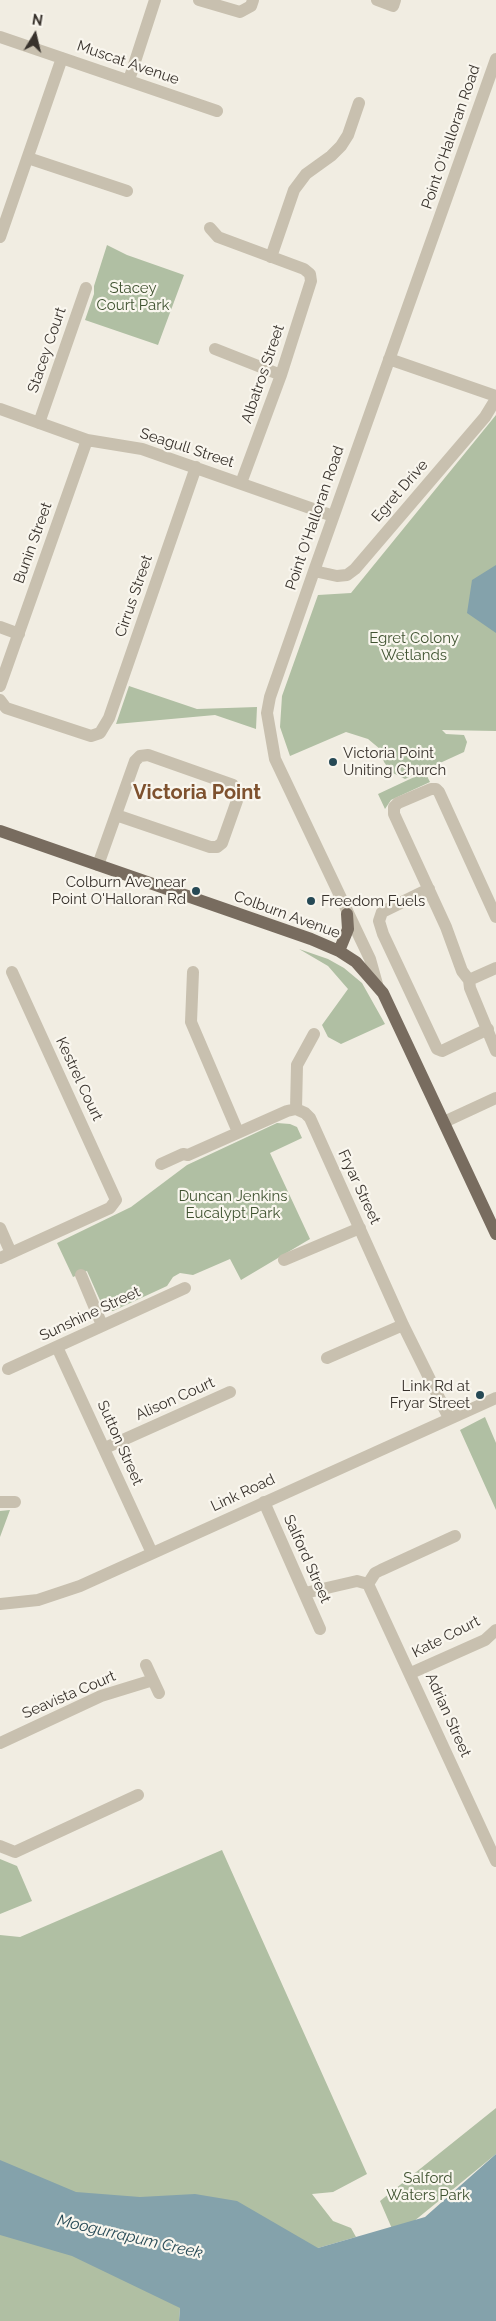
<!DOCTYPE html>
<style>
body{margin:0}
#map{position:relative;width:496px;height:2321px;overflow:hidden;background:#f1ede2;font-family:Raleway,sans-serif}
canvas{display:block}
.north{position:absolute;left:10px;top:10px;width:50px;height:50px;-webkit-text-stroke:4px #f9f6ee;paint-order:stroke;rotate:9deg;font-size:14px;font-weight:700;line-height:20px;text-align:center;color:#38322c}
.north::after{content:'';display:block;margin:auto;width:18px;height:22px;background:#38322c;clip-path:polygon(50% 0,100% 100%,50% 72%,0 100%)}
</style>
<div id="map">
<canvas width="496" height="2321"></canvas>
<div class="north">N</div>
</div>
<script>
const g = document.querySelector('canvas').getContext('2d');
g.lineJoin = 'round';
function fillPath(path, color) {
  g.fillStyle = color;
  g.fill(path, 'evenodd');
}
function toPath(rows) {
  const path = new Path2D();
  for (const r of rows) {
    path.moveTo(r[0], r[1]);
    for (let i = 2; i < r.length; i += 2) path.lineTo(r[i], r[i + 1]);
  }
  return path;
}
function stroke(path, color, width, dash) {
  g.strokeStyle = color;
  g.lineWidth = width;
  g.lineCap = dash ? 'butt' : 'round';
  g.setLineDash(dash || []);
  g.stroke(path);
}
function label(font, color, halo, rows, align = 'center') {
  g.font = font + ' Raleway,sans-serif';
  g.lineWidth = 4.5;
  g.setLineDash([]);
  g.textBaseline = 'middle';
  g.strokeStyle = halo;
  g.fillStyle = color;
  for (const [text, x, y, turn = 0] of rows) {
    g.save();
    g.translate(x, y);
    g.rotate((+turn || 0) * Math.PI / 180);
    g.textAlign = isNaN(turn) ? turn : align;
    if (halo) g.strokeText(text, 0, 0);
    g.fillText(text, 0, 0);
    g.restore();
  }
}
fillPath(toPath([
 [107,245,127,255,184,275,158,345,85,320,94,294,94,286],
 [496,415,496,731,442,730,446,734,464,735,467,742,464,752,405,779,391,772,384,762,380,749,368,739,346,732,290,756,280,727,282,696,318,595,351,593],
 [129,686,197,709,257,707,256,729,215,715,116,724],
 [425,772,430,782,391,800,385,809,378,794],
 [299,949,328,959,344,968,362,983,385,1024,341,1044,328,1037,322,1025,348,989,328,966],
 [277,1123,290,1124,297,1127,302,1138,270,1153,310,1239,241,1280,230,1259,193,1275,180,1273,173,1277,167,1286,113,1311,107,1311,103,1307,87,1271,73,1277,57,1243,131,1207,187,1165],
 [485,1417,496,1443,496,1510,460,1430],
 [10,1510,0,1537,0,1511],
 [222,1850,367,2174,333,2192,312,2194,333,2221,351,2228,356,2237,318,2248,180,2308,179,2321,0,2321,0,1935,20,1937],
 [0,1859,17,1866,32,1901,0,1914],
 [496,2108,496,2154,413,2222,393,2231,380,2201]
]), '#b0bfa3');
fillPath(toPath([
 [496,565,496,633,467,613,472,580],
 [496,2154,496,2321,179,2321,180,2308,72,2256,0,2235,0,2160,76,2192,140,2197,195,2194,237,2201,318,2248,425,2217]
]), '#84a2ab');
stroke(toPath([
 [199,0,240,12,251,6,253,0],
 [377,0,393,6,395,0],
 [0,37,217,111],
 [129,80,155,0],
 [28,158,127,191],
 [210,228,218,237,304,269,310,274,311,281,281,375,241,483],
 [0,237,62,58],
 [271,257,294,190,306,174,331,156,341,146,348,135,359,103],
 [215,349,281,375],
 [389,359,496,396],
 [0,409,87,440,142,449,333,516],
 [39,423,86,288],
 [314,571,337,576,347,575,355,569,485,417,496,399],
 [0,627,19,634],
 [0,686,87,440],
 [0,700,6,708,91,736,100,733,109,718,196,467],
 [98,865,135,761,140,756,148,755,233,785,239,795,222,843,217,847,210,847,116,815],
 [429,889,382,912,379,921,383,934,437,1049,442,1051,488,1029],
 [496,917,439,792,436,789,431,789,398,803,394,807,394,814,446,927,462,971,469,980,470,988,496,1051],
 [193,972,191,1022,238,1132],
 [469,980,496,968],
 [377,984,370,959,275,759,267,713,270,697,314,571,496,59],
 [296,1109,297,1065,314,1034],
 [444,1122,496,1098],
 [161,1164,183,1154,188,1155,287,1111,296,1109,305,1113,310,1118,403,1325,449,1418],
 [0,1228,11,1253],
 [0,1258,110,1208,116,1200,12,972],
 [284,1260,360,1228],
 [81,1275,102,1325],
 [57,1347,152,1553],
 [327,1358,403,1325],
 [8,1369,185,1288],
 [105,1448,230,1392],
 [0,1502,15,1502],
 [264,1502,320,1629],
 [368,1584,496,1861],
 [305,1593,357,1581,368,1584,375,1573,381,1570,455,1536],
 [0,1604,38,1600,80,1586,496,1398],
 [146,1665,159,1693],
 [411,1673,485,1640,496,1630],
 [0,1743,101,1696,153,1680],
 [0,1846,15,1852,138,1795]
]), '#c8c0af', 12);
stroke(toPath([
 [0,831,311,939,339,951,356,962,383,993,496,1234],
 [339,951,348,929,347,914]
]), '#786c5f', 12);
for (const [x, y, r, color] of [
 [333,762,5,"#264955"],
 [196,891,5,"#264955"],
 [311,901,5,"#264955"],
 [480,1395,5,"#264955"]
]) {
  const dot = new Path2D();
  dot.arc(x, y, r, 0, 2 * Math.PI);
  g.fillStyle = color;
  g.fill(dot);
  stroke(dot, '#f9f6ee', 2);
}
label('15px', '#38322c', '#f9f6ee', [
 ["Muscat Avenue",128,63,19],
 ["Point O'Halloran Road",451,137,-71],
 ["Stacey Court",47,350,-71],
 ["Albatros Street",263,374,-71],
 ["Seagull Street",187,448,18],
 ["Egret Drive",400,491,-49],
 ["Point O'Halloran Road",315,518,-71],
 ["Bunin Street",33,543,-70],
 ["Cirrus Street",134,596,-71],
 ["Colburn Avenue",287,915,20],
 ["Kestrel Court",79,1079,65],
 ["Fryar Street",359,1187,65],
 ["Sunshine Street",90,1314,-25],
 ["Alison Court",175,1399,-24],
 ["Sutton Street",120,1443,66],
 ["Link Road",243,1493,-25],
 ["Salford Street",307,1559,66],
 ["Kate Court",446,1637,-27],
 ["Seavista Court",69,1695,-23],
 ["Adrian Street",448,1715,66]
]);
label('15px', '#415432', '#f9f6ee', [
 ["Stacey",133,288],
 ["Court Park",133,305],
 ["Egret Colony",414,638],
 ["Wetlands",414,655],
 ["Duncan Jenkins",233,1196],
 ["Eucalypt Park",233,1213],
 ["Salford",428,2178],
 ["Waters Park",428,2195]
]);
label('15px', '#38322c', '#f9f6ee', [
 ["Victoria Point",343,753],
 ["Uniting Church",343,770],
 ["Colburn Ave near",186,882,"right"],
 ["Point O'Halloran Rd",186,899,"right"],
 ["Freedom Fuels",321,901],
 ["Link Rd at",470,1386,"right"],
 ["Fryar Street",470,1403,"right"]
], 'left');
label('italic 16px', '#264955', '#f9f6ee', [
 ["Moogurrapum Creek",130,2237,13]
]);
label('bold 20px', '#7e512e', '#f9f6ee', [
 ["Victoria Point",197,793]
]);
</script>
